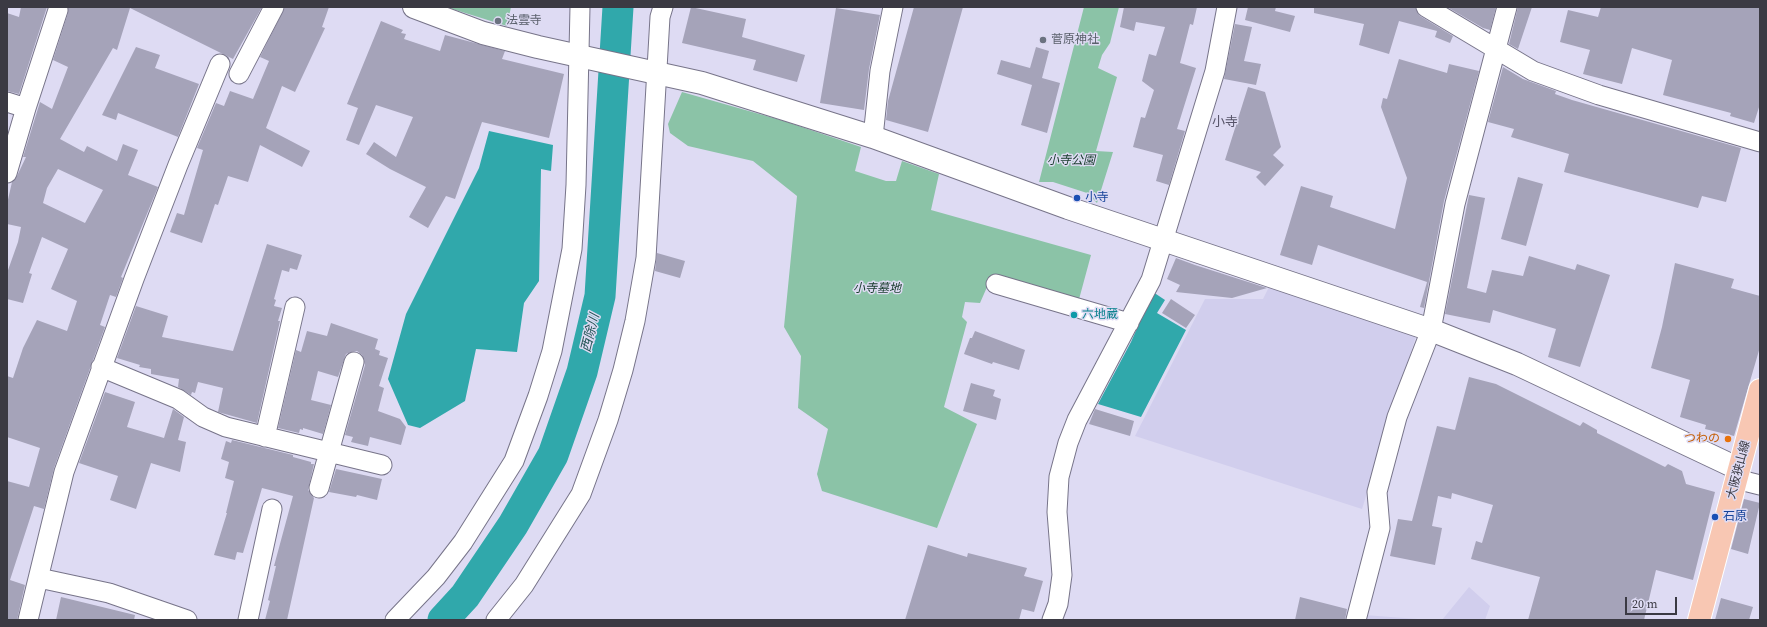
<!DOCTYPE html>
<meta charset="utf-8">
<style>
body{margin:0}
#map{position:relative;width:1767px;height:627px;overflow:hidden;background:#dedbf3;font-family:"Source Serif 4",serif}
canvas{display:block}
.frame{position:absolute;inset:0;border:8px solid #3b3a43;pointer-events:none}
.scale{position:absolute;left:1625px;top:597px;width:52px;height:18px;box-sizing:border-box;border:2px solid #3b3a43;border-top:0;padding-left:5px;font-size:12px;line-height:14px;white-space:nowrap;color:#3b3a43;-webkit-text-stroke:3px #dedbf3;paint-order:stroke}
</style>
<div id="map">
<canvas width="1767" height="627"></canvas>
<div class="frame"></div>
<div class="scale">20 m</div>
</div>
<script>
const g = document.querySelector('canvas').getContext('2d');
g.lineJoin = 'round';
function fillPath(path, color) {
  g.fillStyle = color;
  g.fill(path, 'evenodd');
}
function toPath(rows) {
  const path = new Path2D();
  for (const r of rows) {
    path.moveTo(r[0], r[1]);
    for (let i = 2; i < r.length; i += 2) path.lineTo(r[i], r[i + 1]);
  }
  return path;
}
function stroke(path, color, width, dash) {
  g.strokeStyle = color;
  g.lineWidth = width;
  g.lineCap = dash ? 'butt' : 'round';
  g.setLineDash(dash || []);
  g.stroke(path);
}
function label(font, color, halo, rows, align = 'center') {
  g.font = font + ' "Source Serif 4","Noto Sans JP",serif';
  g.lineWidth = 3;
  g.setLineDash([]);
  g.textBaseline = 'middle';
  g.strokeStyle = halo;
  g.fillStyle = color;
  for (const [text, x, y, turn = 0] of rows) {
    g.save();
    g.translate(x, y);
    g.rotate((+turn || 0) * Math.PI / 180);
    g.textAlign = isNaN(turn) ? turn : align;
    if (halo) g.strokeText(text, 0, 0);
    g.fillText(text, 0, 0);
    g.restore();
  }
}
fillPath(toPath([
 [1269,287,1416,336,1362,509,1135,436,1205,299,1263,299],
 [1469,587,1490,606,1485,620,1442,620],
 [1364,615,1431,620,1363,620]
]), '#d1ceed');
fillPath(toPath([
 [446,7,511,7,507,26],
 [1084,7,1119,7,1110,43,1102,55,1098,68,1117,77,1096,151,1113,152,1097,203,1087,193,1053,182,1039,182],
 [682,92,784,121,861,147,855,171,886,181,896,181,902,161,939,174,931,210,1091,255,1078,303,991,278,980,303,965,302,962,317,967,322,944,407,977,424,937,528,822,491,817,474,828,429,798,408,801,356,784,327,797,196,753,161,688,146,670,133,668,124]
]), '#8bc3a7');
fillPath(toPath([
 [489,131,553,145,551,171,541,169,539,281,524,303,517,352,476,349,465,401,420,428,408,425,388,379,406,314,479,168],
 [1153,292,1165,300,1157,313,1186,330,1141,417,1098,404,1131,342]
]), '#30a8ab');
stroke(toPath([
 [443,620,465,596,513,525,553,455,582,372,600,296,618,7]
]), '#30a8ab', 31);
fillPath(toPath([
 [21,7,47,7,19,94,7,91,7,13,19,17],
 [68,7,262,7,233,59,130,8,117,50,113,48,60,139,84,152,87,146,117,161,123,144,138,150,128,175,158,187,121,277,123,278,116,297,110,295,100,325,105,327,54,468,44,509,34,506,10,580,25,585,17,620,7,620,7,481,29,487,40,448,7,437,7,376,13,378,23,348,37,320,67,331,77,301,51,289,68,249,42,237,29,273,32,274,23,303,7,299,7,273,18,242,21,227,7,224,7,204,12,182,17,176,26,157,23,157,40,102,52,109,68,67,53,60,68,13],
 [58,169,103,190,85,223,43,203,47,188],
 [285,7,329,7,322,27,325,28,295,92,282,86,266,128,310,151,302,167,260,145,248,182,228,176,218,205,215,204,202,243,170,232,177,213,184,215,203,150,197,148,216,103,224,106,230,91,253,99,269,61,260,57],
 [691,7,746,19,742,37,805,55,797,82,753,70,756,60,682,43],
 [914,7,963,7,928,132,886,120,888,101],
 [1124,7,1197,7,1193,25,1190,24,1180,63,1196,68,1177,129,1185,131,1169,185,1156,181,1163,155,1133,147,1141,117,1145,118,1154,90,1142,81,1149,54,1156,56,1165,27,1136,22,1134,31,1120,27],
 [1248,7,1276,7,1275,11,1295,16,1290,32,1245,20],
 [1314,7,1415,7,1420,16,1453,36,1450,43,1435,37,1437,31,1399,21,1389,54,1359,45,1364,24,1314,13],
 [1447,7,1496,7,1490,30,1483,28],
 [1518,7,1532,7,1518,49,1509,44],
 [1601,7,1760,7,1760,104,1754,123,1730,116,1731,113,1663,95,1672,60,1632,48,1622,84,1583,74,1590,50,1560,42,1568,10,1598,17],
 [836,8,880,15,869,69,864,110,820,103],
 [381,21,403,30,401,33,406,34,404,39,440,51,445,35,505,51,502,59,564,74,549,138,482,122,455,199,446,196,428,228,409,217,426,187,390,169,366,154,374,142,396,157,413,117,376,105,359,145,346,140,358,108,347,104],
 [1235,24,1252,27,1244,61,1261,64,1256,85,1224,79],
 [136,47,160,55,155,68,199,84,178,137,118,113,116,120,102,115],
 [1036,47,1049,51,1042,78,1060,83,1047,133,1021,125,1032,85,997,74,1001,60,1030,68],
 [1399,59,1447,73,1449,64,1479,71,1444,201,1424,308,1420,307,1427,282,1318,245,1312,265,1280,255,1301,186,1333,196,1330,207,1395,229,1407,178,1381,107,1383,98,1387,99],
 [1503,67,1523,79,1556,91,1555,94,1572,100,1741,148,1726,202,1702,196,1698,208,1564,172,1569,154,1511,137,1514,129,1488,122],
 [1248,87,1265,92,1281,147,1273,155,1284,165,1265,186,1256,177,1261,172,1225,160],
 [1518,177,1543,184,1526,246,1501,239],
 [1469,195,1485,198,1467,288,1486,293,1492,270,1523,276,1529,256,1575,270,1577,264,1610,275,1580,367,1548,357,1556,329,1493,310,1490,323,1445,314],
 [267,244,302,255,297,270,290,268,289,272,282,270,274,299,276,300,274,306,282,308,278,321,280,321,257,423,218,412,223,388,198,382,195,393,192,392,191,395,178,387,179,379,151,374,151,369,139,367,140,365,117,358,136,306,168,316,162,337,233,351],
 [657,253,685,261,680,278,655,271],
 [1176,258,1195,265,1267,288,1232,298,1176,292,1180,285,1167,279],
 [1675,263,1734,279,1731,288,1760,296,1760,347,1734,436,1705,429,1706,425,1680,417,1690,380,1651,368,1662,327],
 [1171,299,1195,315,1186,328,1162,313],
 [331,323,378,339,375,349,380,351,379,355,388,358,379,386,384,388,378,411,400,419,406,427,401,445,370,437,368,446,351,442,353,437,345,435,365,365,362,355,357,351,351,352,346,354,338,377,318,371,311,400,331,405,323,434,303,428,303,430,300,429,299,433,278,428,296,350,301,352,307,331,327,336],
 [975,331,1025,350,1019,370,993,362,992,364,964,354,970,338,972,338],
 [1469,377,1496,384,1580,426,1583,422,1597,430,1597,433,1665,467,1668,464,1682,471,1686,484,1715,492,1693,580,1656,570,1644,620,1528,620,1540,577,1471,559,1476,541,1482,543,1493,505,1452,493,1451,499,1438,496,1432,526,1442,528,1435,565,1390,556,1398,519,1412,521,1437,426,1455,430],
 [971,383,995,390,993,396,1001,399,996,420,963,411],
 [105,392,135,402,127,427,164,438,173,409,184,417,178,440,186,442,180,472,151,463,136,509,110,500,118,476,79,463],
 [1095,409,1134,421,1130,436,1089,424],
 [232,440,293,455,293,457,311,462,311,464,314,464,308,490,314,498,287,620,265,620,270,601,268,600,276,566,274,566,293,496,262,488,243,553,237,552,235,560,214,555,227,513,226,513,234,481,225,478,229,462,221,459,226,441,231,443],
 [336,469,382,479,377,500,357,495,356,497,329,492],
 [1744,499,1760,503,1748,554,1731,549],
 [928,545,967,557,968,553,1027,568,1024,576,1043,581,1034,612,1022,609,1019,620,905,620],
 [61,597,135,615,134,620,56,620],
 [1300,597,1347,609,1345,620,1295,620],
 [1721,598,1753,607,1749,620,1715,620]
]), '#a5a3b9');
const minor = toPath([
 [1426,7,1533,71,1599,95,1760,142],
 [239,74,274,7],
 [7,102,26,108,7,173],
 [26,108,58,10],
 [873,137,880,71,893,7],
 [996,284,1129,323],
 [101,367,178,399,203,417,226,427,382,465],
 [265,437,295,307],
 [1736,479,1760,485],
 [319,488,354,362],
 [39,578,109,593,187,620],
 [28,620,64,472,134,279,178,165,220,64],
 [248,620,272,509],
 [395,620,436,577,463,542,514,461,538,396,552,351,572,249,576,185,580,7],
 [496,620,524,585,581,494,608,420,623,370,635,321,646,258,660,17,663,7],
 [1052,620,1058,604,1062,575,1057,512,1059,477,1068,443,1077,420,1151,280,1215,71,1227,7],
 [1356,620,1380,528,1377,492,1397,417,1431,330,1455,204,1507,7]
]);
const tertiary = toPath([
 [414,7,483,33,538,47,702,83,873,137,1068,208,1431,330,1517,364,1739,469]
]);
const primary = toPath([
 [1699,620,1760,390]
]);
stroke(minor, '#777489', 21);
stroke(tertiary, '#777489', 24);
stroke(primary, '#fff', 24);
stroke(minor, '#fff', 19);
stroke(tertiary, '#fff', 22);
stroke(primary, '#f8c7b3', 22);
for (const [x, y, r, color] of [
 [498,21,4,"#6b7280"],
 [1043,40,4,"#6b7280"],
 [1077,198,4,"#1a4fb4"],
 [1074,315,4,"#0f9aa8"],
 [1728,439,4,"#e8710a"],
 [1715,517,4,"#1a4fb4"]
]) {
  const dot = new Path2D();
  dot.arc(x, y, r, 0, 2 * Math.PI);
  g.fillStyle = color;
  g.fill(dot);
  stroke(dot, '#dedbf3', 1.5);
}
label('12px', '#5b616d', '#dedbf3', [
 ["法雲寺",506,21],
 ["菅原神社",1051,40]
], 'left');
label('italic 12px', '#153a2a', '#dedbf3', [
 ["小寺公園",1071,161],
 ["小寺墓地",877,289]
]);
label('12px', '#164399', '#dedbf3', [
 ["小寺",1085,198],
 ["石原",1723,517]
], 'left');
label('12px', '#0d838f', '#dedbf3', [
 ["六地蔵",1082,315]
], 'left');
label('12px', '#c56008', '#dedbf3', [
 ["つわの",1720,439]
], 'right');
label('12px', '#3b3a43', '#dedbf3', [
 ["大阪狭山線",1739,470,-75]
]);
label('13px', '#565368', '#dedbf3', [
 ["小寺",1225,123]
]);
label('italic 13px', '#255657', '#dedbf3', [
 ["西除川",591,333,-76]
]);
</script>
